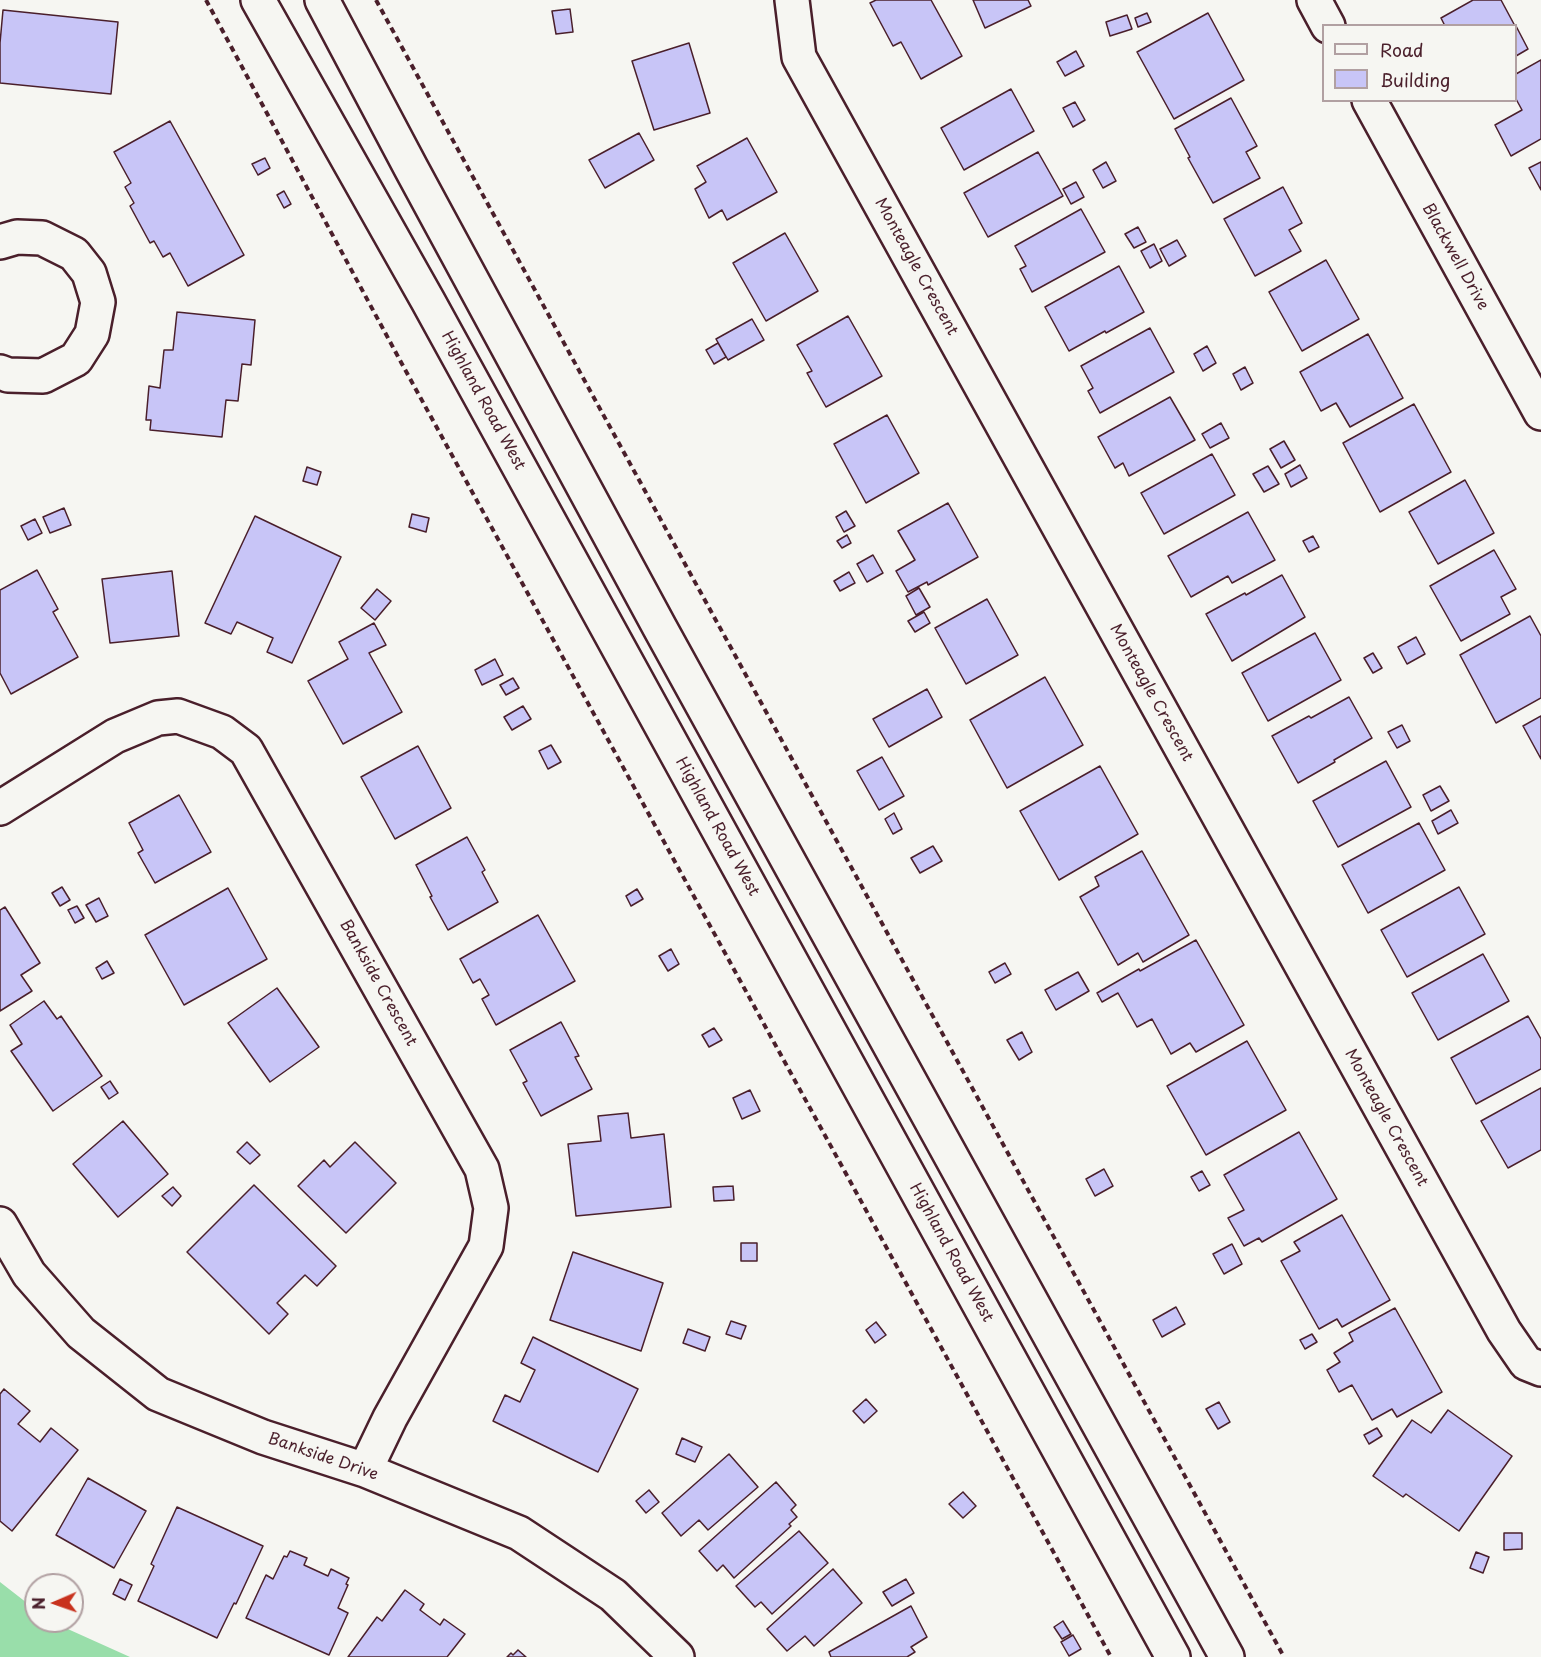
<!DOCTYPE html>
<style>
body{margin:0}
#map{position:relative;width:1541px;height:1657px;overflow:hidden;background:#f6f6f2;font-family:"Playpen Sans",sans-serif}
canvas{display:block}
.legend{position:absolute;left:1322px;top:24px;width:195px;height:78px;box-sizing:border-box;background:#f6f6f2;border:2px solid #b1a0a2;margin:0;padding:8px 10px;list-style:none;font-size:18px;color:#4a1f2b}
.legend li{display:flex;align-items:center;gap:12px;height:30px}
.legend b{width:30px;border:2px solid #b1a0a2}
.north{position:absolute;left:24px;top:1573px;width:60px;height:60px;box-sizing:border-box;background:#f6f6f2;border:2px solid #b1a0a2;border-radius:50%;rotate:268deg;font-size:16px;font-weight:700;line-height:24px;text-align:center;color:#4a1f2b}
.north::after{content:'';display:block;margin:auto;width:21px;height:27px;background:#c8321e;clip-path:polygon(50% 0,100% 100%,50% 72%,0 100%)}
</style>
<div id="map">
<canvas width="1541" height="1657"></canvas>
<ul class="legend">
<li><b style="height:8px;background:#f6f6f2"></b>Road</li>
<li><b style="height:16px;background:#c8c5f7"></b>Building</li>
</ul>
<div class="north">N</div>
</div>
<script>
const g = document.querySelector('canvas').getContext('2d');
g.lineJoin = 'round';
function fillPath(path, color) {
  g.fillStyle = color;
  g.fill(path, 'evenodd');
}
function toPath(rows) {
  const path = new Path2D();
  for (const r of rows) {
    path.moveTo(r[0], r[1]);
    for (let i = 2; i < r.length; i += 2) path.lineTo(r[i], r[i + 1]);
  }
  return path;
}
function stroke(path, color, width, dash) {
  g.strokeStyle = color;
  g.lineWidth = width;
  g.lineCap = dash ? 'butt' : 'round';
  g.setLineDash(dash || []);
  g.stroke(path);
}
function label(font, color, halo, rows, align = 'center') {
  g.font = font + ' "Playpen Sans",sans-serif';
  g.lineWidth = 4.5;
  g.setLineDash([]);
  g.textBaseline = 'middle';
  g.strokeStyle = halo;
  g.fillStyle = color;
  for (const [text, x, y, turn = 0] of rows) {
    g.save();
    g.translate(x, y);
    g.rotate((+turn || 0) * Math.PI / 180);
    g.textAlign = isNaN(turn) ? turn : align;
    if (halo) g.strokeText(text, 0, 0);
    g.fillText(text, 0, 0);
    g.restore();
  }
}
fillPath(toPath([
 [0,1582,36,1610,36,1621,50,1621,130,1657,0,1657]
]), '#99deaa');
const building = toPath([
 [876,0,931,0,962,56,921,79,901,42,893,46,870,3,876,0],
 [973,0,1028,0,1031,6,985,28,973,0],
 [1473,0,1501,0,1515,26,1445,26,1441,18,1473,0],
 [570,9,573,32,556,34,552,11,570,9],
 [3,10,118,22,111,94,0,83,0,43,3,10],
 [1147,13,1151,22,1138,27,1135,18,1147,13],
 [1208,13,1244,80,1174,119,1137,52,1208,13],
 [1127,15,1132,29,1110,36,1106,22,1127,15],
 [1516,26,1528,49,1516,56,1516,26],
 [689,43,710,113,654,130,632,61,689,43],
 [1076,51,1084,66,1065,76,1057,62,1076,51],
 [1541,60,1541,139,1511,156,1495,125,1522,110,1516,99,1516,74,1541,60],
 [1011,89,1034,131,964,170,941,128,1011,89],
 [1231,98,1257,146,1246,152,1260,178,1213,203,1188,158,1190,157,1175,129,1231,98],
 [1075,102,1085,120,1073,127,1063,108,1075,102],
 [170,121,244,255,188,286,170,253,163,257,154,241,150,243,130,206,134,203,125,187,131,183,114,152,170,121],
 [639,133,654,160,605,188,589,160,639,133],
 [747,138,777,192,727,220,722,210,709,218,695,189,706,182,697,166,747,138],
 [1038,152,1063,196,988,237,964,193,1038,152],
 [265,158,270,168,258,175,252,164,265,158],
 [1106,162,1116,181,1103,188,1093,170,1106,162],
 [1541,162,1541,190,1529,168,1541,162],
 [1076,182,1084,197,1071,204,1063,189,1076,182],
 [1283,187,1302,223,1289,230,1301,251,1255,276,1224,219,1283,187],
 [284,191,291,204,284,208,277,195,284,191],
 [1081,209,1105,252,1032,292,1020,269,1026,266,1015,246,1081,209],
 [1138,227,1146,242,1134,248,1125,234,1138,227],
 [785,233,818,291,766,321,733,263,785,233],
 [1177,240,1186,256,1169,266,1160,249,1177,240],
 [1154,244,1162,261,1150,268,1141,251,1154,244],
 [1326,260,1359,319,1302,351,1269,292,1326,260],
 [1119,266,1144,312,1106,333,1105,331,1069,351,1045,307,1119,266],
 [177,312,255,320,251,365,242,364,238,401,226,400,222,437,150,430,151,420,146,420,149,386,160,388,164,350,173,350,177,312],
 [848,316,882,376,826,407,807,373,812,371,797,345,848,316],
 [752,319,764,340,728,360,716,339,752,319],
 [1150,328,1174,372,1100,413,1088,391,1093,388,1081,366,1150,328],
 [1368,334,1403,398,1350,427,1336,403,1321,411,1300,372,1368,334],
 [718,343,726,357,714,364,706,350,718,343],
 [1207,346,1216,363,1203,371,1194,354,1207,346],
 [1245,367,1253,383,1241,390,1233,374,1245,367],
 [1170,397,1195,440,1129,476,1123,463,1115,468,1098,437,1170,397],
 [1414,404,1451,472,1380,512,1343,443,1414,404],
 [887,415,919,473,866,503,834,444,887,415],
 [1221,423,1229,438,1210,448,1202,434,1221,423],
 [1284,441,1295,460,1281,468,1270,449,1284,441],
 [1212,454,1235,495,1164,534,1141,493,1212,454],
 [1300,465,1307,478,1291,487,1285,474,1300,465],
 [1268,466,1279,484,1264,492,1253,474,1268,466],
 [307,467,321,472,317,485,303,481,307,467],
 [1465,480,1494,533,1438,564,1409,512,1465,480],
 [948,503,978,557,928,585,927,582,908,592,896,571,915,560,898,531,948,503],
 [64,508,71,525,50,533,43,517,64,508],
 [846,511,855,526,844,532,836,517,846,511],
 [1248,512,1275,560,1232,583,1228,576,1191,597,1168,556,1248,512],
 [412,514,429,518,426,532,409,527,412,514],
 [255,516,341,557,292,663,267,652,273,638,237,622,231,634,205,623,255,516],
 [35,519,42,533,28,540,21,526,35,519],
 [847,535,851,543,842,548,837,541,847,535],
 [1313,536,1319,547,1309,552,1303,541,1313,536],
 [1494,550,1516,589,1501,597,1510,614,1461,641,1430,586,1494,550],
 [873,555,883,573,867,582,857,564,873,555],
 [37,570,58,609,53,612,78,657,11,694,0,673,0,590,37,570],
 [172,571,179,636,110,643,102,579,172,571],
 [849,572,855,583,840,591,834,581,849,572],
 [1282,575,1305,617,1232,661,1206,614,1245,593,1246,595,1282,575],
 [919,588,930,607,916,615,906,596,919,588],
 [377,589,391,601,375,620,361,608,377,589],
 [987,599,1018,655,966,684,935,628,987,599],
 [924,612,930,623,915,632,908,621,924,612],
 [1530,616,1541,636,1541,698,1496,723,1460,655,1530,616],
 [374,623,386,645,369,653,402,712,343,744,308,681,348,659,339,642,374,623],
 [1315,633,1341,680,1268,721,1242,673,1315,633],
 [1416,637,1425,654,1407,664,1398,647,1416,637],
 [1373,653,1382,668,1373,673,1364,658,1373,653],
 [495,659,503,675,482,685,475,670,495,659],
 [1045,677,1083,745,1007,788,970,720,1045,677],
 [513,678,519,688,506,695,500,685,513,678],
 [927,689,942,717,889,747,873,719,927,689],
 [1349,697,1372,738,1334,760,1335,762,1298,783,1272,736,1309,716,1311,718,1349,697],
 [523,706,531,719,512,730,504,717,523,706],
 [1541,716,1541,759,1523,726,1541,716],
 [1402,725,1410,741,1397,748,1388,732,1402,725],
 [551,745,561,762,548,769,539,751,551,745],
 [418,746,451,808,395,839,361,777,418,746],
 [882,757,904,796,879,810,857,771,882,757],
 [1386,761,1411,807,1338,847,1313,801,1386,761],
 [1100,766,1138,834,1059,880,1020,811,1100,766],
 [1440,786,1449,801,1431,811,1423,795,1440,786],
 [179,795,211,852,155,883,138,853,143,850,129,823,179,795],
 [1451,810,1458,823,1438,834,1432,821,1451,810],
 [894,813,902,829,893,834,885,819,894,813],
 [1419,823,1445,870,1368,913,1342,865,1419,823],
 [467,837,485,870,482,872,498,902,448,930,430,897,432,896,416,865,467,837],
 [933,846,942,861,920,873,911,858,933,846],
 [1142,851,1189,935,1143,962,1138,953,1118,965,1080,897,1099,886,1095,877,1142,851],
 [62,887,70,900,60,906,52,893,62,887],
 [1459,887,1485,934,1407,977,1381,930,1459,887],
 [228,888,267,959,184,1005,145,935,228,888],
 [637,889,643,899,631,906,626,896,637,889],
 [99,898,108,916,96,922,86,905,99,898],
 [77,906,84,918,75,923,68,910,77,906],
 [5,907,40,963,21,975,32,991,0,1011,0,910,5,907],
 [538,915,575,981,496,1025,482,999,489,995,480,979,473,983,460,959,538,915],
 [1196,940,1244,1025,1196,1052,1190,1043,1171,1054,1152,1019,1137,1027,1118,993,1102,1002,1097,993,1139,969,1140,971,1196,940],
 [671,949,679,964,668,971,659,956,671,949],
 [1483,954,1509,1001,1438,1040,1412,993,1483,954],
 [107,961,114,973,102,979,96,968,107,961],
 [1005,963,1011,974,995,983,989,972,1005,963],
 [1078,972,1089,991,1056,1010,1045,990,1078,972],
 [277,988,319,1047,270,1082,228,1023,277,988],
 [44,1001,57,1019,61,1016,102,1076,53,1111,11,1051,22,1044,10,1025,44,1001],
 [1528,1016,1541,1039,1541,1069,1476,1104,1451,1058,1528,1016],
 [561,1022,579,1056,575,1057,592,1089,541,1116,523,1083,527,1081,510,1050,561,1022],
 [714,1028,722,1040,709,1047,702,1035,714,1028],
 [1022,1032,1032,1052,1019,1060,1007,1040,1022,1032],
 [1247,1041,1286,1110,1206,1155,1167,1086,1247,1041],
 [110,1081,118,1093,109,1099,101,1087,110,1081],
 [1541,1088,1541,1150,1508,1168,1481,1121,1541,1088],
 [750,1090,760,1111,742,1119,733,1098,750,1090],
 [628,1113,631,1138,664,1134,671,1207,576,1216,568,1144,601,1141,598,1116,628,1113],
 [123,1121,168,1174,118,1217,73,1164,123,1121],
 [1299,1132,1337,1199,1262,1242,1259,1238,1244,1246,1228,1218,1244,1210,1224,1175,1299,1132],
 [247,1142,260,1155,250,1164,237,1152,247,1142],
 [355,1142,396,1183,346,1233,298,1186,324,1160,330,1167,355,1142],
 [1104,1169,1113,1186,1095,1196,1086,1179,1104,1169],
 [1202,1171,1210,1185,1199,1191,1191,1177,1202,1171],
 [254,1185,336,1266,317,1286,305,1275,277,1303,288,1314,269,1334,187,1252,254,1185],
 [733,1186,734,1200,714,1201,713,1187,733,1186],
 [173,1187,181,1196,172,1206,162,1196,173,1187],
 [1342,1215,1390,1300,1342,1327,1337,1319,1319,1329,1281,1261,1300,1251,1294,1242,1342,1215],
 [741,1243,757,1243,757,1261,741,1261,741,1243],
 [1232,1244,1242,1264,1224,1274,1213,1254,1232,1244],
 [573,1252,663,1283,641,1351,550,1320,573,1252],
 [1176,1307,1185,1324,1162,1337,1153,1320,1176,1307],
 [1395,1308,1442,1392,1397,1417,1392,1409,1372,1420,1352,1385,1339,1392,1327,1370,1340,1362,1334,1353,1353,1341,1349,1333,1395,1308],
 [731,1321,746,1326,741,1339,726,1334,731,1321],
 [876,1322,886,1335,875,1343,866,1330,876,1322],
 [688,1329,710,1337,705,1351,683,1343,688,1329],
 [1312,1334,1317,1342,1305,1349,1300,1340,1312,1334],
 [533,1337,638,1389,598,1472,493,1421,505,1395,520,1402,535,1370,521,1363,533,1337],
 [4,1389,30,1411,18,1424,40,1442,51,1428,78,1450,12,1531,0,1521,0,1394,4,1389],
 [866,1399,877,1411,864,1423,853,1411,866,1399],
 [1219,1402,1230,1422,1218,1429,1206,1409,1219,1402],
 [1448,1410,1512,1456,1459,1531,1406,1494,1403,1497,1373,1476,1412,1420,1431,1433,1448,1410],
 [1377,1428,1382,1436,1369,1444,1364,1435,1377,1428],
 [682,1438,702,1447,695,1462,676,1454,682,1438],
 [729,1454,758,1487,708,1530,699,1520,681,1536,662,1513,729,1454],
 [88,1478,146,1511,114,1568,56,1535,88,1478],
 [776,1482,796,1505,791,1510,797,1517,789,1524,791,1526,734,1578,723,1565,717,1571,699,1551,776,1482],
 [649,1490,659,1502,646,1513,636,1501,649,1490],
 [963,1492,976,1506,963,1518,949,1504,963,1492],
 [177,1507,263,1546,236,1604,234,1603,217,1638,138,1601,154,1566,151,1564,177,1507],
 [799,1531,828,1563,772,1614,761,1602,755,1607,736,1586,799,1531],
 [1504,1533,1522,1533,1522,1549,1504,1550,1504,1533],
 [290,1551,307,1558,304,1565,328,1576,331,1569,349,1578,346,1584,348,1585,338,1608,348,1613,329,1655,246,1618,266,1575,273,1579,284,1556,287,1557,290,1551],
 [1476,1552,1489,1557,1483,1573,1470,1568,1476,1552],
 [833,1569,862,1603,814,1646,805,1636,787,1651,767,1629,833,1569],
 [120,1579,132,1585,125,1600,113,1594,120,1579],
 [906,1579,914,1593,892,1606,883,1592,906,1579],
 [405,1590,424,1604,420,1610,440,1625,444,1619,465,1634,447,1657,348,1657,377,1617,382,1621,405,1590],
 [911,1606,927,1637,911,1647,915,1652,907,1657,831,1657,829,1652,911,1606],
 [1063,1621,1071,1634,1062,1639,1054,1627,1063,1621],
 [1073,1635,1081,1649,1069,1656,1061,1642,1073,1635],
 [518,1650,526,1657,507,1657,511,1653,513,1655,518,1650]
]);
fillPath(building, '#c8c5f7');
stroke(building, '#4a1f2b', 1.5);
const street = toPath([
 [792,0,799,57,1504,1331,1526,1363,1541,1369],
 [1314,0,1328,26],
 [1369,100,1541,413],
 [0,242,17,237,42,238,74,254,89,273,98,302,92,334,76,359,43,376,8,375,0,372],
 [0,808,115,736,158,718,178,716,222,732,246,750,482,1169,491,1208,486,1246,390,1418,365,1470],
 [0,1224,29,1274,81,1333,158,1394,263,1437,365,1470,519,1533,613,1595,677,1657]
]);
const secondary = toPath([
 [258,0,428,301,1173,1657],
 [322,0,411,168,660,628,1227,1657]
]);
stroke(street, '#4a1f2b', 38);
stroke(secondary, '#4a1f2b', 38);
stroke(toPath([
 [206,0,402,364,1111,1657],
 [376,0,1284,1657]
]), '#4a1f2b', 4, [6, 4.5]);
stroke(street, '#f6f6f2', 33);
stroke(secondary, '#f6f6f2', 33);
label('16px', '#4a1f2b', '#f6f6f2', [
 ["Blackwell Drive",1455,257,61],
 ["Monteagle Crescent",916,267,61],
 ["Highland Road West",483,401,61],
 ["Monteagle Crescent",1151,693,61],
 ["Highland Road West",717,827,61],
 ["Bankside Crescent",378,983,61],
 ["Monteagle Crescent",1386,1118,61],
 ["Highland Road West",951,1253,61],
 ["Bankside Drive",323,1457,19]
]);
</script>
